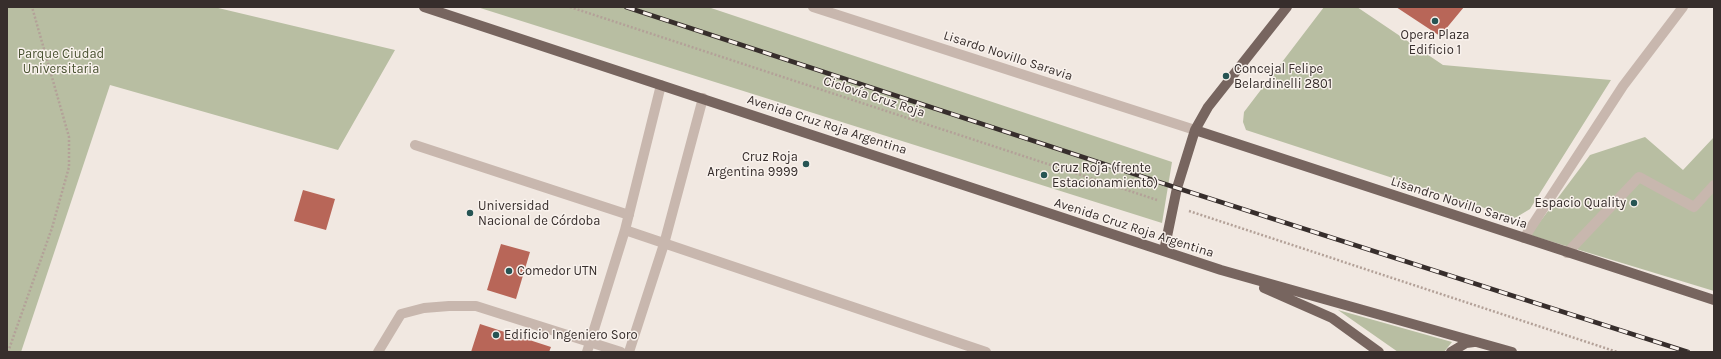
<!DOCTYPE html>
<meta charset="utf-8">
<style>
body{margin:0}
#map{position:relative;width:1721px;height:359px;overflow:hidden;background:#f1e8e1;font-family:Karla,sans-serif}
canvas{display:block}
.frame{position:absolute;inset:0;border:8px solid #372e2c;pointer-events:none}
</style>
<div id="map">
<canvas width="1721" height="359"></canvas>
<div class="frame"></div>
</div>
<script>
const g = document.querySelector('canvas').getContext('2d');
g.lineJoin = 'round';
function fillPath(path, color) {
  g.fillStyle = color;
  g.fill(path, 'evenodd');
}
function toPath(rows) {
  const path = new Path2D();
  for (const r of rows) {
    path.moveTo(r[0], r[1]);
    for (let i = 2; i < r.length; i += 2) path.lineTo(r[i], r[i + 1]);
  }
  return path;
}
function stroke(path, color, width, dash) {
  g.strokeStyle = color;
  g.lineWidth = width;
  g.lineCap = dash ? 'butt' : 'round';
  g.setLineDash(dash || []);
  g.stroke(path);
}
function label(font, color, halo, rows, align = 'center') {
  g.font = font + ' Karla,sans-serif';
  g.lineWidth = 3;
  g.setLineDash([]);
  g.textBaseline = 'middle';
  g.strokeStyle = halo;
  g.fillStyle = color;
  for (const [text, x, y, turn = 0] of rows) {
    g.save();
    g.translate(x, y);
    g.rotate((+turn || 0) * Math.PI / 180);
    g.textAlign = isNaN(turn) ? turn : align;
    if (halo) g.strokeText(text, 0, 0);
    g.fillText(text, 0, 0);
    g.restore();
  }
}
fillPath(toPath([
 [7,7,214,7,395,50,338,150,110,85,21,352,7,352],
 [477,7,708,7,1172,162,1162,223],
 [1324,7,1357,7,1443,65,1611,80,1530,209,1515,218,1246,130,1243,122,1244,112],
 [1645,137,1683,170,1714,137,1714,291,1530,235,1590,155],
 [1338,310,1452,342,1444,352,1398,352]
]), '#b8bea2');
fillPath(toPath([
 [1396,7,1464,7,1440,36],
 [303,190,335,199,326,230,294,221],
 [501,244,530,252,516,299,487,290],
 [480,324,551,347,549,352,471,352]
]), '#b86658');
stroke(toPath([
 [570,7,1157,200],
 [1189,211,1617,352],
 [8,352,52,228,69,167,69,137,32,7]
]), '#b3a198', 2.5, [2, 2]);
stroke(toPath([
 [813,7,1195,130],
 [661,85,625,230,986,352],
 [415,145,629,215],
 [1524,238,1623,86,1683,7],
 [1567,253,1639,177,1694,207,1714,185],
 [378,352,401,314,424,308,449,306,476,306,621,352],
 [587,352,625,230],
 [629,352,664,244,703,98]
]), '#c8b7ae', 10);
stroke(toPath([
 [424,7,1221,270,1512,352],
 [1195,130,1714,300],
 [1164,251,1177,188,1195,130,1208,107,1287,7],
 [1264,288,1332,318,1379,352],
 [1451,352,1466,343,1474,342]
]), '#77655f', 10);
const rail = toPath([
 [626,7,1177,188,1688,352]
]);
stroke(rail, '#372e2c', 4.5);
stroke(rail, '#f9f2ed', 3, [9]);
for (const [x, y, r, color] of [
 [1435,21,4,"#265453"],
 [1226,76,4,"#265453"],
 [806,164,4,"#265453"],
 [1044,175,4,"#265453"],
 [1634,203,4,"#265453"],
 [470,213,4,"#265453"],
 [509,271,4,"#265453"],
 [496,335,4,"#265453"]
]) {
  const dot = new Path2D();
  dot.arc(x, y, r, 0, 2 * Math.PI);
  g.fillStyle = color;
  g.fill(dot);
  stroke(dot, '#f9f2ed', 1.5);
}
label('13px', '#372e2c', '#f9f2ed', [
 ["Opera Plaza",1435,35,"center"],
 ["Edificio 1",1435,50,"center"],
 ["Concejal Felipe",1234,69],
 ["Belardinelli 2801",1234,84],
 ["Cruz Roja",798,157,"right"],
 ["Argentina 9999",798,172,"right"],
 ["Cruz Roja (frente",1052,168],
 ["Estacionamiento)",1052,183],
 ["Espacio Quality",1626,203,"right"],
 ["Universidad",478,206],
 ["Nacional de Córdoba",478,221],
 ["Comedor UTN",517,271],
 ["Edificio Ingeniero Soro",504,335]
], 'left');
label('13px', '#4a5332', '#f9f2ed', [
 ["Parque Ciudad",61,54],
 ["Universitaria",61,69]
]);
label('13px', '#372e2c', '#f9f2ed', [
 ["Lisardo Novillo Saravia",1008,56,18],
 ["Ciclovía Cruz Roja",874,97,18],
 ["Avenida Cruz Roja Argentina",827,125,18],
 ["Lisandro Novillo Saravia",1459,203,18],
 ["Avenida Cruz Roja Argentina",1134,228,18]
]);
</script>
